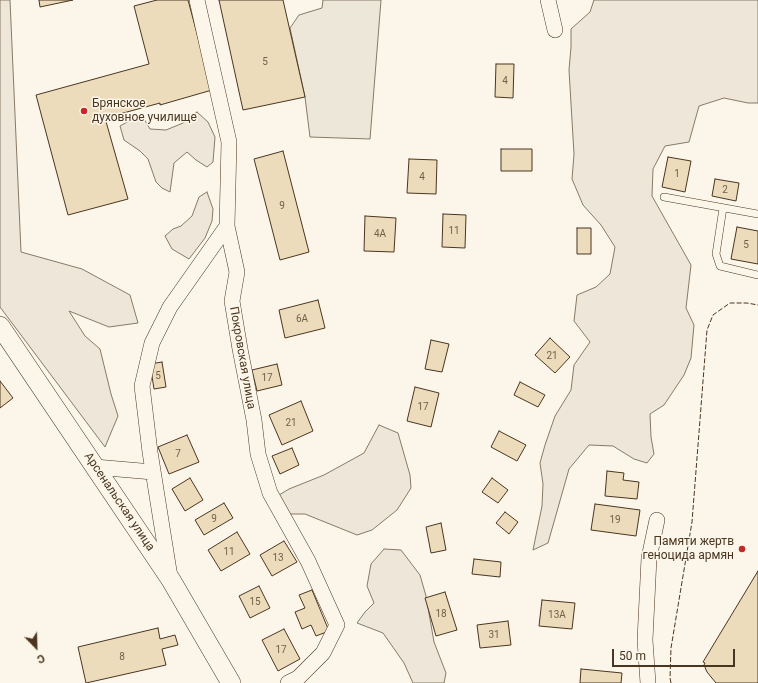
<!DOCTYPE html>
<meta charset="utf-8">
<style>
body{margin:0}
#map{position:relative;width:758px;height:683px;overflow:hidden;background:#fbf6e9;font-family:Roboto,sans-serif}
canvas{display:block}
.north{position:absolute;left:16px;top:627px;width:40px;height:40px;-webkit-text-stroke:3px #fbf6e9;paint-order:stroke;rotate:157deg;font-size:11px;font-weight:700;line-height:16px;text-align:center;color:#4a3520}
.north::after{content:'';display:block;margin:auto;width:14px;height:18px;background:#4a3520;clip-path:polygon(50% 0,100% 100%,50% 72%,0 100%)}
.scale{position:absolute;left:612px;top:649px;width:123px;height:18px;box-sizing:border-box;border:2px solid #4a3520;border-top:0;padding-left:5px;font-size:12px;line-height:14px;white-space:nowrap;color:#4a3520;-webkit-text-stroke:3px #fbf6e9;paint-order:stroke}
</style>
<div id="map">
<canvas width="758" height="683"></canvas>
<div class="north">С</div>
<div class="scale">50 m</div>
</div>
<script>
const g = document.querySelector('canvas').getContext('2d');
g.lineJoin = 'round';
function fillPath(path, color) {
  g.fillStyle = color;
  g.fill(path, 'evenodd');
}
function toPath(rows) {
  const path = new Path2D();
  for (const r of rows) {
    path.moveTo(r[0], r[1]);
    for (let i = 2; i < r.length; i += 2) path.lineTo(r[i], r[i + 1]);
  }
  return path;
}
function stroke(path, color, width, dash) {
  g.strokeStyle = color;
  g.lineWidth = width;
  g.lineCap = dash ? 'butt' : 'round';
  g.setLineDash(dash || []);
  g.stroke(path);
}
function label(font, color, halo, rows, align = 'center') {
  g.font = font + ' Roboto,sans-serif';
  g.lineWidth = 3;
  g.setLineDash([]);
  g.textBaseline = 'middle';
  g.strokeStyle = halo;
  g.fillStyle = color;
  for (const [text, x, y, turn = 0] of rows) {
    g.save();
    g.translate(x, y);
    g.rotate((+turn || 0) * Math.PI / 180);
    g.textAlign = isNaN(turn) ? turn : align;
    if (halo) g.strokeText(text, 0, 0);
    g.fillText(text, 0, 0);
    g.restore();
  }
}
const green = toPath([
 [0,0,10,0,21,252,82,269,130,295,138,323,109,327,69,311,85,336,100,349,111,394,118,416,105,447,0,307,0,0],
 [594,0,758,0,758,103,748,103,724,98,699,106,689,142,665,146,653,169,652,196,691,265,686,308,694,325,691,358,684,375,664,405,650,414,651,437,654,454,647,463,634,459,613,446,589,445,569,469,548,543,533,550,542,506,543,484,540,463,545,445,555,416,571,390,574,365,590,342,574,321,577,295,596,287,610,274,615,247,601,225,583,205,572,179,574,154,569,70,571,47,571,29,590,12,594,0],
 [197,112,208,122,215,137,213,162,207,167,196,160,187,152,174,163,170,192,162,188,156,182,148,159,140,151,124,140,120,126,129,121,143,117,150,129,166,130,183,123,197,112],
 [207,192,213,209,212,221,205,238,189,259,172,249,165,236,173,229,181,226,192,216,199,197,207,192],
 [379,425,398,433,410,475,411,488,397,510,372,530,357,535,305,514,287,514,279,495,289,489,324,475,364,453,379,425],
 [384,549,401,550,420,575,426,596,434,642,446,673,444,683,413,683,404,663,383,633,357,623,365,612,374,603,367,586,371,564,384,549]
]);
fillPath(green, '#ede6d9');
stroke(green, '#887966', 1);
const parking = toPath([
 [323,0,381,0,370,139,310,137,305,97,290,28,299,15,322,8,323,0]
]);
fillPath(parking, '#ede7d9');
stroke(parking, '#887966', 1);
const building = toPath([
 [39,0,73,0,40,7,39,0],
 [157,0,188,0,212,90,160,105,160,103,105,118,128,199,68,215,36,95,149,64,134,6,157,0],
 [219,0,283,0,305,97,243,110,219,0],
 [496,64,514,64,513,98,495,97,496,64],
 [501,149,532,149,532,171,501,171,501,149],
 [283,151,309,252,280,260,254,159,283,151],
 [668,157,691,161,685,192,662,187,668,157],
 [409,159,437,160,436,194,407,193,409,159],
 [715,179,739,183,736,201,712,196,715,179],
 [443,214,466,215,465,248,442,247,443,214],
 [365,216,396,218,394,252,364,251,365,216],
 [737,227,758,231,758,264,731,259,737,227],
 [577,228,591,228,591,254,577,254,577,228],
 [318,300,325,328,285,338,279,310,318,300],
 [550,338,570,357,555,373,535,355,550,338],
 [431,340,449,344,442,372,425,369,431,340],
 [162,362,166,387,154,389,150,364,162,362],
 [277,364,282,385,257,391,252,370,277,364],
 [0,381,13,398,0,408,0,381],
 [520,382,545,395,538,407,514,395,520,382],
 [415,387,439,393,431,427,407,421,415,387],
 [301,401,313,431,282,445,269,415,301,401],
 [499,431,526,445,517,461,491,447,499,431],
 [187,435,199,462,169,474,158,447,187,435],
 [292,448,299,465,280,474,272,456,292,448],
 [607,471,624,473,623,480,639,482,637,499,605,496,607,471],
 [190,478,203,500,185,511,172,489,190,478],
 [492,478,508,490,498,503,482,492,492,478],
 [224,503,233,518,204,535,195,520,224,503],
 [595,504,640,510,636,536,591,530,595,504],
 [505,512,518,522,509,534,496,523,505,512],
 [441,523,446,550,431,553,426,527,441,523],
 [237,532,250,554,221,571,208,550,237,532],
 [284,541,297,562,272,576,260,555,284,541],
 [474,559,501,562,500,577,472,574,474,559],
 [758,571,758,683,716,683,707,672,704,665,705,663,703,662,758,571],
 [259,586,270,608,250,618,239,596,259,586],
 [312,590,329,631,316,636,311,625,302,629,295,612,305,608,299,595,312,590],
 [445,592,457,630,436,636,425,598,445,592],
 [542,600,575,603,572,629,539,626,542,600],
 [508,621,511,645,480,648,477,625,508,621],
 [158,628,160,639,175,635,178,645,162,649,166,665,86,683,78,647,158,628],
 [284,629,300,659,278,671,262,640,284,629],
 [581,669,622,673,621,683,580,683,581,669]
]);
fillPath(building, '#ecdcbc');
stroke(building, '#4a3520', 1);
const service = toPath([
 [664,197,758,214],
 [723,208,716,254,720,266,758,275]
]);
const minor = toPath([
 [197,0,229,142,227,226,237,272,232,301,240,349,254,420,258,454,270,493,308,561,337,625,323,653,298,678,288,683],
 [548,0,555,30],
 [95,467,153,472],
 [170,577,150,452,142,386,152,343,170,307,227,226],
 [648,683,645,640,649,558,657,520]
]);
const tertiary = toPath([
 [0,326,171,580,231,683]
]);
stroke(service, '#4a3520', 8);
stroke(minor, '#4a3520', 16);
stroke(tertiary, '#4a3520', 20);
stroke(service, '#fbf6e9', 7);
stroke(minor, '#fbf6e9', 15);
stroke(tertiary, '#fbf6e9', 19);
stroke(toPath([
 [671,683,670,678,671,648,692,522,707,330,713,315,730,303,747,303,758,305]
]), '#4a3520', 1, [5, 2]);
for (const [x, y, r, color] of [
 [84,111,4,"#c62828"],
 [742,549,4,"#c62828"]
]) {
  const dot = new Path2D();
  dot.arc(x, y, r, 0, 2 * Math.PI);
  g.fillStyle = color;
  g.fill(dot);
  stroke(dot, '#fbf6e9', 1.5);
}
label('10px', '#725f47', null, [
 ["5",265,62],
 ["4",505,81],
 ["1",677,174],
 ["4",422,177],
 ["2",725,190],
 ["9",282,206],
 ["11",454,231],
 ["4А",380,234],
 ["5",746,245],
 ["6А",302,319],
 ["21",552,356],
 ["5",158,376],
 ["17",267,378],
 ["17",423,407],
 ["21",291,423],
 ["7",178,454],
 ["9",214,519],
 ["19",615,520],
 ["11",229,552],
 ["13",278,558],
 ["15",255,602],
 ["18",441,614],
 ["13А",557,615],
 ["31",494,635],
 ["17",281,650],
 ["8",122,657]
]);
label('12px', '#4a3520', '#fbf6e9', [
 ["Брянское",92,104],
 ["духовное училище",92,118],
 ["Памяти жертв",734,542,"right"],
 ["геноцида армян",734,556,"right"]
], 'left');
label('12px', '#4a3520', '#fbf6e9', [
 ["Покровская улица",242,358,80],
 ["Арсенальская улица",119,502,56]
]);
</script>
